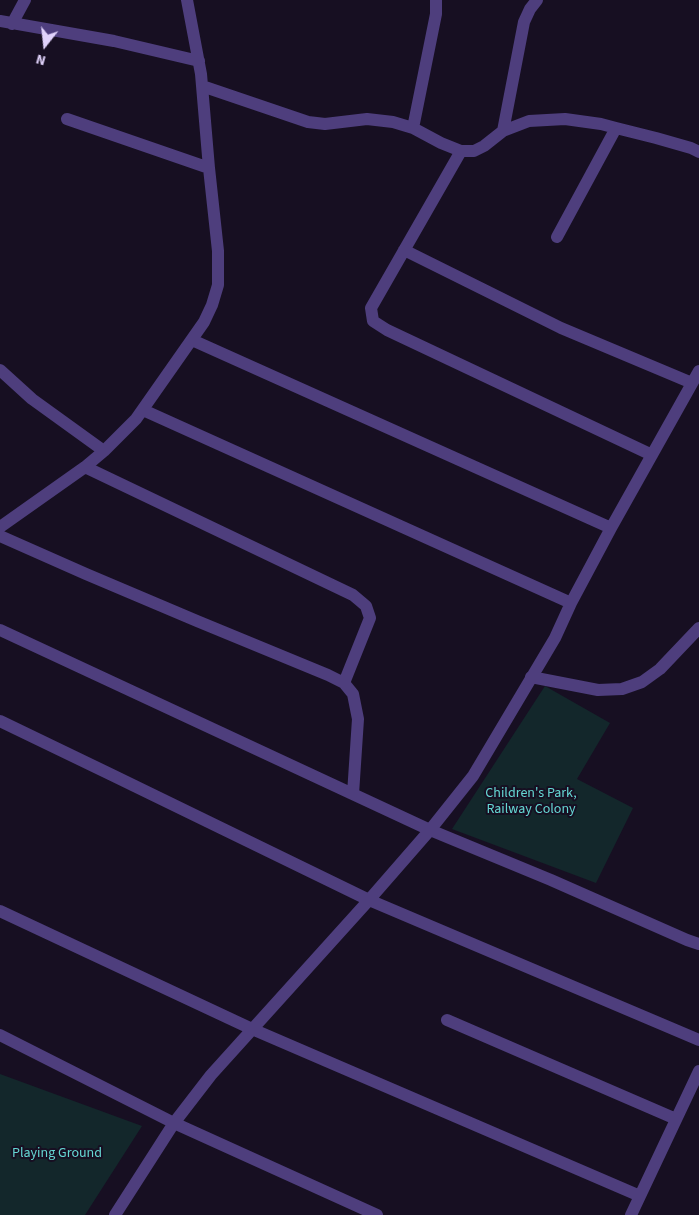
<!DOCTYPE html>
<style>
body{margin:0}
#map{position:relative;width:699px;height:1215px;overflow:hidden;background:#170f22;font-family:"Source Sans 3",sans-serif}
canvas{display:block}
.north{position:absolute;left:20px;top:20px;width:50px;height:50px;-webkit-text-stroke:4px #170f22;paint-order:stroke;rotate:196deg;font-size:14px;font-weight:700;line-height:20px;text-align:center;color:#e1d3fc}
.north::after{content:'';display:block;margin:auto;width:18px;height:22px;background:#e1d3fc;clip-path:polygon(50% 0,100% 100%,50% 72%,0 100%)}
</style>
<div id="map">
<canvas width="699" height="1215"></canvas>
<div class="north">N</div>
</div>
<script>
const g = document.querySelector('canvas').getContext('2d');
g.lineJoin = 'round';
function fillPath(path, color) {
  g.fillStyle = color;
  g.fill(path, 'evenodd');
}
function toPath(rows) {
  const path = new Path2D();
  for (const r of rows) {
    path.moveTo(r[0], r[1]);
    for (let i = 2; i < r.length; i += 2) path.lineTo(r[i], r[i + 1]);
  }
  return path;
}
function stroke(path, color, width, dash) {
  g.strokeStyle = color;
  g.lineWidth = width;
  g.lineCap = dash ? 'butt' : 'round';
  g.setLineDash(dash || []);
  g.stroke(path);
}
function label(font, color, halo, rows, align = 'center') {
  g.font = font + ' "Source Sans 3",sans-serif';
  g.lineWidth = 4;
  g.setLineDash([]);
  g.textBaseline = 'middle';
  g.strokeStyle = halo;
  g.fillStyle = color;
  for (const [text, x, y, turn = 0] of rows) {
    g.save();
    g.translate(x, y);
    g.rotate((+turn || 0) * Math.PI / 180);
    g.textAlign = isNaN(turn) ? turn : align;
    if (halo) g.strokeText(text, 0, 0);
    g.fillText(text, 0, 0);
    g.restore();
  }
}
fillPath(toPath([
 [545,686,610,723,577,779,633,808,596,883,452,829],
 [0,1074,142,1126,85,1215,0,1215]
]), '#13272b');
stroke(toPath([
 [0,21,114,41,199,61],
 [12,24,25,0],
 [202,86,308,122,325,124,367,119,393,122,413,128,441,143,461,151,474,151,484,146,503,131,529,121,565,119,601,124,616,128,656,138,691,148,699,152],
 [67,119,209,168],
 [413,128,436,14,436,0],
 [503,131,524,22,530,9,537,0],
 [461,151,371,308,373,321,387,330,652,455],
 [557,237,616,128],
 [404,250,561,328,692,383],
 [192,340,611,528],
 [0,370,32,399,104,451],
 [143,410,571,603],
 [85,467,353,595,366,606,370,618,344,683],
 [0,527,85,467,104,451,136,419,204,322,212,305,218,285,218,251,209,168,201,74,187,0],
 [0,536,86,574,197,621,328,675,344,683,353,694,358,719,353,794],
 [0,630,430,830,551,880,687,940,699,944],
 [531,677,598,690,622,689,642,682,660,669,699,628],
 [0,721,112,775,369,900,699,1040],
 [0,911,252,1029,640,1196],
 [447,1020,676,1119],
 [0,1035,174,1123,377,1215],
 [115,1215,174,1123,211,1075,369,900,430,830,473,776,555,638,571,603,611,528,699,371],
 [631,1215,699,1071]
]), '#4e3e7d', 12);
label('14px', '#65d7d3', '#170f22', [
 ["Children's Park,",531,794],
 ["Railway Colony",531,810],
 ["Playing Ground",57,1154]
]);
</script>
